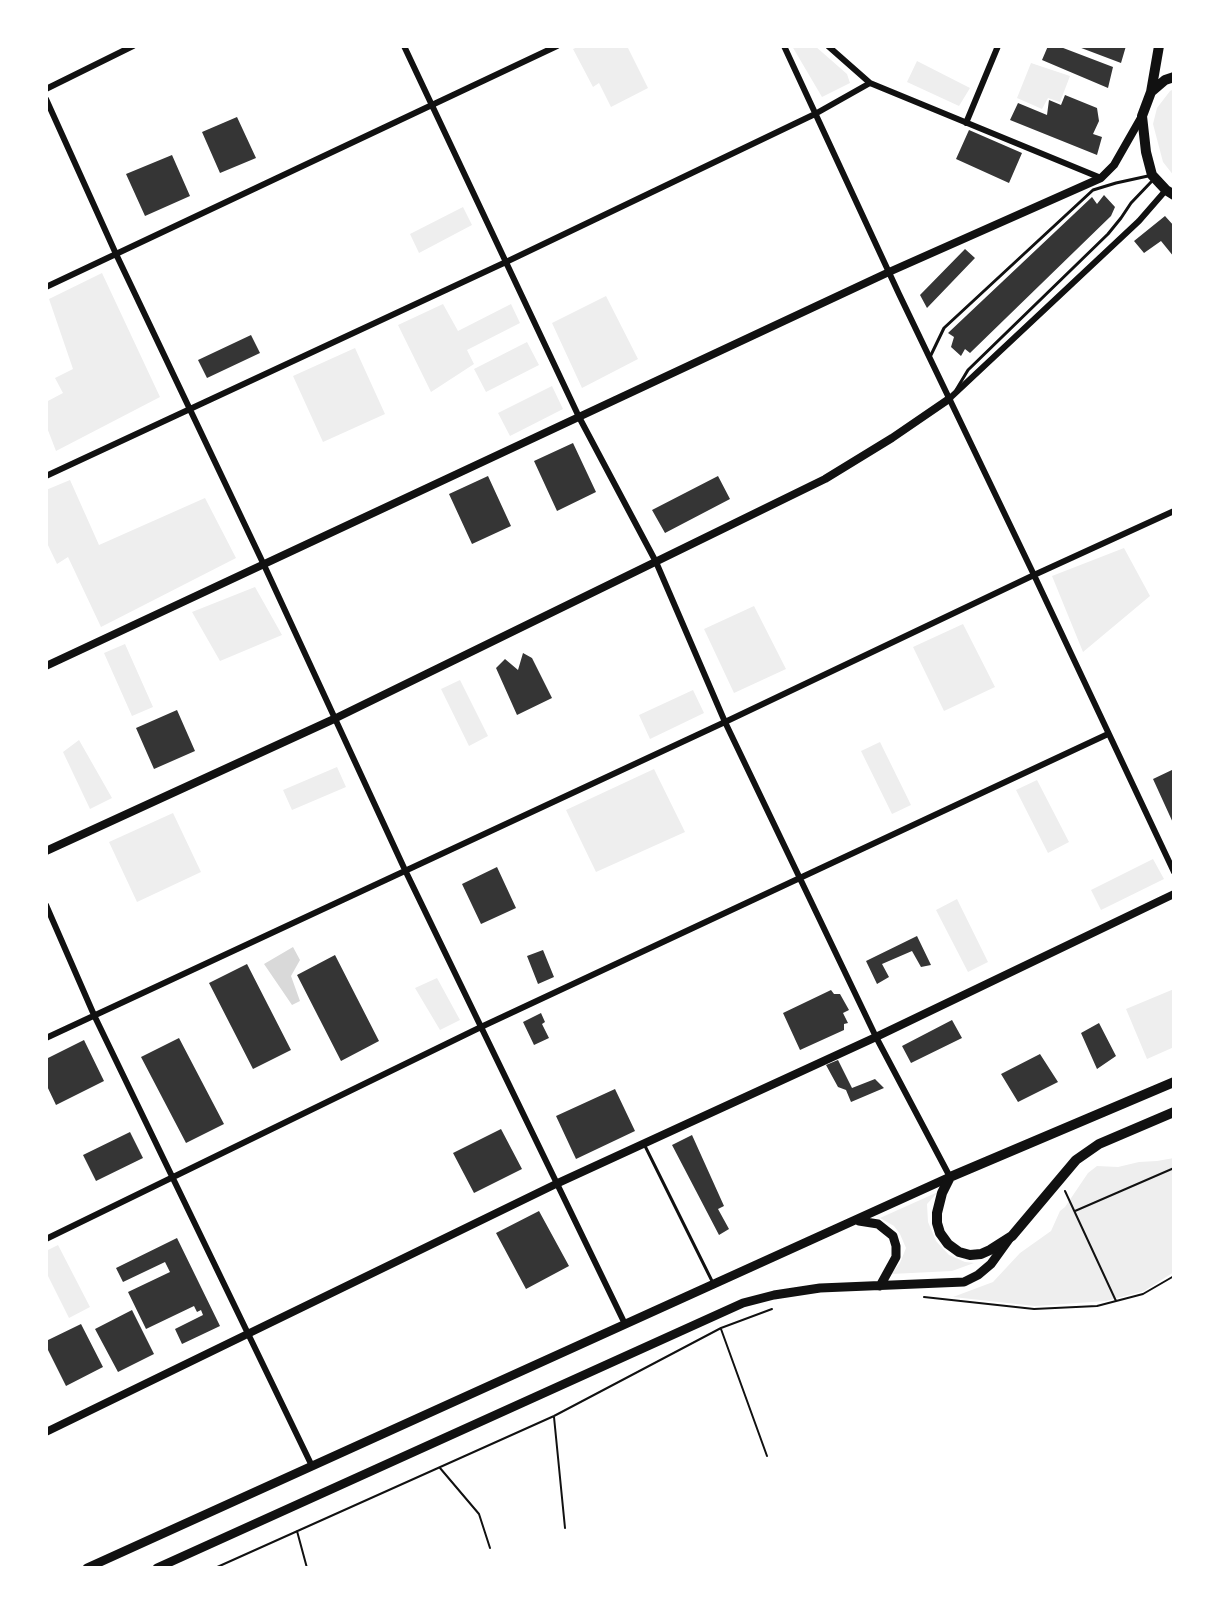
<!DOCTYPE html>
<style>
body{margin:0}
#map{position:relative;width:1220px;height:1614px;overflow:hidden;background:#fff;font-family:Jost,sans-serif}
canvas{display:block}
.frame{position:absolute;inset:0;border:48px solid #fff;pointer-events:none}
</style>
<div id="map">
<canvas width="1220" height="1614"></canvas>
<div class="frame"></div>
</div>
<script>
const g = document.querySelector('canvas').getContext('2d');
g.lineJoin = 'round';
function fillPath(path, color) {
  g.fillStyle = color;
  g.fill(path, 'evenodd');
}
function toPath(rows) {
  const path = new Path2D();
  for (const r of rows) {
    path.moveTo(r[0], r[1]);
    for (let i = 2; i < r.length; i += 2) path.lineTo(r[i], r[i + 1]);
  }
  return path;
}
function stroke(path, color, width, dash) {
  g.strokeStyle = color;
  g.lineWidth = width;
  g.lineCap = dash ? 'butt' : 'round';
  g.setLineDash(dash || []);
  g.stroke(path);
}
fillPath(toPath([
 [580,46,627,46,648,88,611,107,599,83,593,87,573,49],
 [792,46,815,46,847,74,850,83,822,97],
 [917,61,970,88,959,106,907,82],
 [1031,63,1070,76,1060,102,1048,98,1042,109,1017,98],
 [1174,89,1174,176,1163,162,1153,124,1157,108,1170,91],
 [463,207,472,225,419,253,410,234],
 [102,273,160,397,56,451,46,425,46,402,63,393,55,378,73,369,49,299],
 [606,296,638,359,582,388,552,323],
 [443,304,458,331,511,304,520,323,467,350,474,364,431,392,398,325],
 [527,342,539,365,486,392,474,369],
 [355,348,385,414,323,442,293,376],
 [552,386,563,409,510,436,498,413],
 [70,480,99,545,205,498,236,558,101,627,68,557,57,564,46,541,46,490],
 [1124,548,1150,596,1083,652,1052,576],
 [255,587,282,635,220,661,192,612],
 [754,606,786,669,734,693,704,629],
 [963,624,995,687,944,711,913,647],
 [125,644,153,707,132,716,104,653],
 [460,680,488,736,469,746,441,689],
 [693,690,704,713,650,739,639,715],
 [79,740,112,798,90,809,63,752],
 [880,742,911,805,892,814,861,751],
 [337,767,346,787,292,810,283,790],
 [654,769,685,832,596,872,566,810],
 [1037,780,1069,842,1048,853,1016,790],
 [173,813,201,872,137,902,109,842],
 [1153,859,1164,879,1101,910,1091,890],
 [957,899,988,962,968,972,936,910],
 [437,978,460,1020,440,1030,415,988],
 [1174,989,1174,1047,1147,1059,1126,1009],
 [1174,1158,1174,1272,1144,1291,1106,1301,1035,1306,953,1297,993,1282,1020,1253,1051,1231,1060,1211,1065,1207,1088,1173,1097,1166,1118,1167,1139,1162,1157,1161],
 [938,1192,927,1204,928,1222,936,1241,949,1255,965,1262,974,1263,952,1271,891,1274,900,1263,906,1248,900,1234,894,1226,880,1218],
 [58,1245,90,1307,69,1318,46,1272,46,1251]
]), '#eee');
fillPath(toPath([
 [293,947,300,960,291,976,300,1001,292,1005,264,964]
]), '#d9d9d9');
fillPath(toPath([
 [1048,46,1058,46,1113,67,1108,88,1042,60],
 [1076,46,1126,46,1121,63],
 [1065,95,1097,108,1099,121,1093,134,1102,137,1097,155,1010,120,1018,103,1047,115,1049,100,1061,105],
 [237,117,256,158,220,173,202,132],
 [969,130,1022,153,1009,183,956,159],
 [172,155,190,196,145,216,126,174],
 [1104,195,1115,207,1111,216,970,353,965,349,961,356,951,347,954,337,948,333,1092,197,1097,204],
 [1165,216,1174,226,1174,257,1161,241,1144,253,1134,241],
 [965,249,975,258,927,308,920,295],
 [251,335,260,353,207,378,198,360],
 [573,443,596,492,557,511,534,461],
 [488,476,511,526,472,544,449,494],
 [718,476,730,499,665,533,652,510],
 [523,653,532,658,552,698,517,715,496,668,505,659,518,670],
 [177,710,195,751,154,769,136,728],
 [1174,769,1174,825,1153,779],
 [497,867,516,908,481,924,462,884],
 [917,936,931,965,921,967,912,951,882,964,889,977,877,984,866,961],
 [543,950,554,977,538,984,527,956],
 [335,955,379,1041,341,1061,297,975],
 [247,964,291,1050,253,1069,209,983],
 [831,990,834,994,840,994,849,1010,843,1013,848,1023,844,1024,844,1030,800,1050,783,1013],
 [541,1013,545,1022,542,1024,549,1038,534,1045,523,1022],
 [952,1020,962,1038,911,1063,902,1046],
 [1099,1023,1116,1056,1097,1069,1081,1033],
 [179,1038,224,1124,186,1143,141,1057],
 [84,1040,104,1081,56,1105,46,1084,46,1059],
 [1040,1054,1058,1082,1018,1102,1001,1074],
 [838,1060,852,1088,875,1079,884,1088,851,1102,846,1090,838,1087,826,1065],
 [615,1089,635,1131,576,1159,556,1116],
 [501,1129,522,1169,474,1193,453,1153],
 [130,1132,143,1158,96,1181,83,1155],
 [692,1135,724,1206,718,1209,729,1229,719,1235,672,1145],
 [539,1211,569,1266,526,1289,496,1233],
 [177,1238,220,1326,182,1344,175,1329,203,1315,201,1310,197,1312,194,1306,146,1329,128,1292,170,1272,165,1262,123,1282,116,1268],
 [132,1310,154,1354,118,1372,95,1329],
 [81,1324,103,1367,66,1386,46,1346,46,1341]
]), '#353535');
stroke(toPath([
 [1065,1191,1116,1301],
 [1075,1211,1174,1168],
 [924,1297,1034,1309,1097,1306,1143,1294,1174,1276],
 [721,1329,767,1456],
 [554,1417,565,1528],
 [440,1468,479,1514,490,1548],
 [297,1531,307,1568],
 [215,1568,554,1416,721,1328,772,1309]
]), '#111', 2);
stroke(toPath([
 [930,357,944,328,1093,190,1116,183,1148,176],
 [956,390,968,370,1108,234,1121,218,1131,203,1152,181],
 [644,1144,712,1281]
]), '#111', 3);
stroke(toPath([
 [404,46,579,417,656,562,725,722,876,1037,950,1177],
 [784,46,899,294,1034,575,1174,872],
 [828,46,870,83,1101,178],
 [46,89,133,46],
 [46,99,116,254,264,565,405,870,625,1324],
 [966,123,998,46],
 [46,287,557,46],
 [949,399,1139,221,1166,190],
 [46,476,506,262,815,114,870,83],
 [46,905,94,1015,312,1466],
 [46,1038,725,722,1034,575,1174,511],
 [46,1239,481,1027,1108,734]
]), '#111', 6);
stroke(toPath([
 [46,666,889,272,1101,178,1114,165,1142,116],
 [46,851,334,719,825,479,892,438,949,399],
 [46,1432,558,1183,876,1037,1174,894]
]), '#111', 8);
stroke(toPath([
 [859,1221,878,1224,893,1236,896,1246,896,1257,880,1286],
 [87,1568,950,1177],
 [157,1568,743,1303,774,1295,820,1288,964,1282,978,1275,991,1264,1009,1239]
]), '#111', 9);
stroke(toPath([
 [1159,46,1151,92,1142,116,1146,152,1152,175,1166,190,1174,195],
 [1151,92,1165,80,1174,77],
 [1174,1082,950,1177,942,1193,937,1213,937,1223,940,1233,948,1244,959,1252,970,1255,981,1254,990,1250,1012,1236,1076,1160,1099,1144,1174,1112]
]), '#111', 10);
</script>
